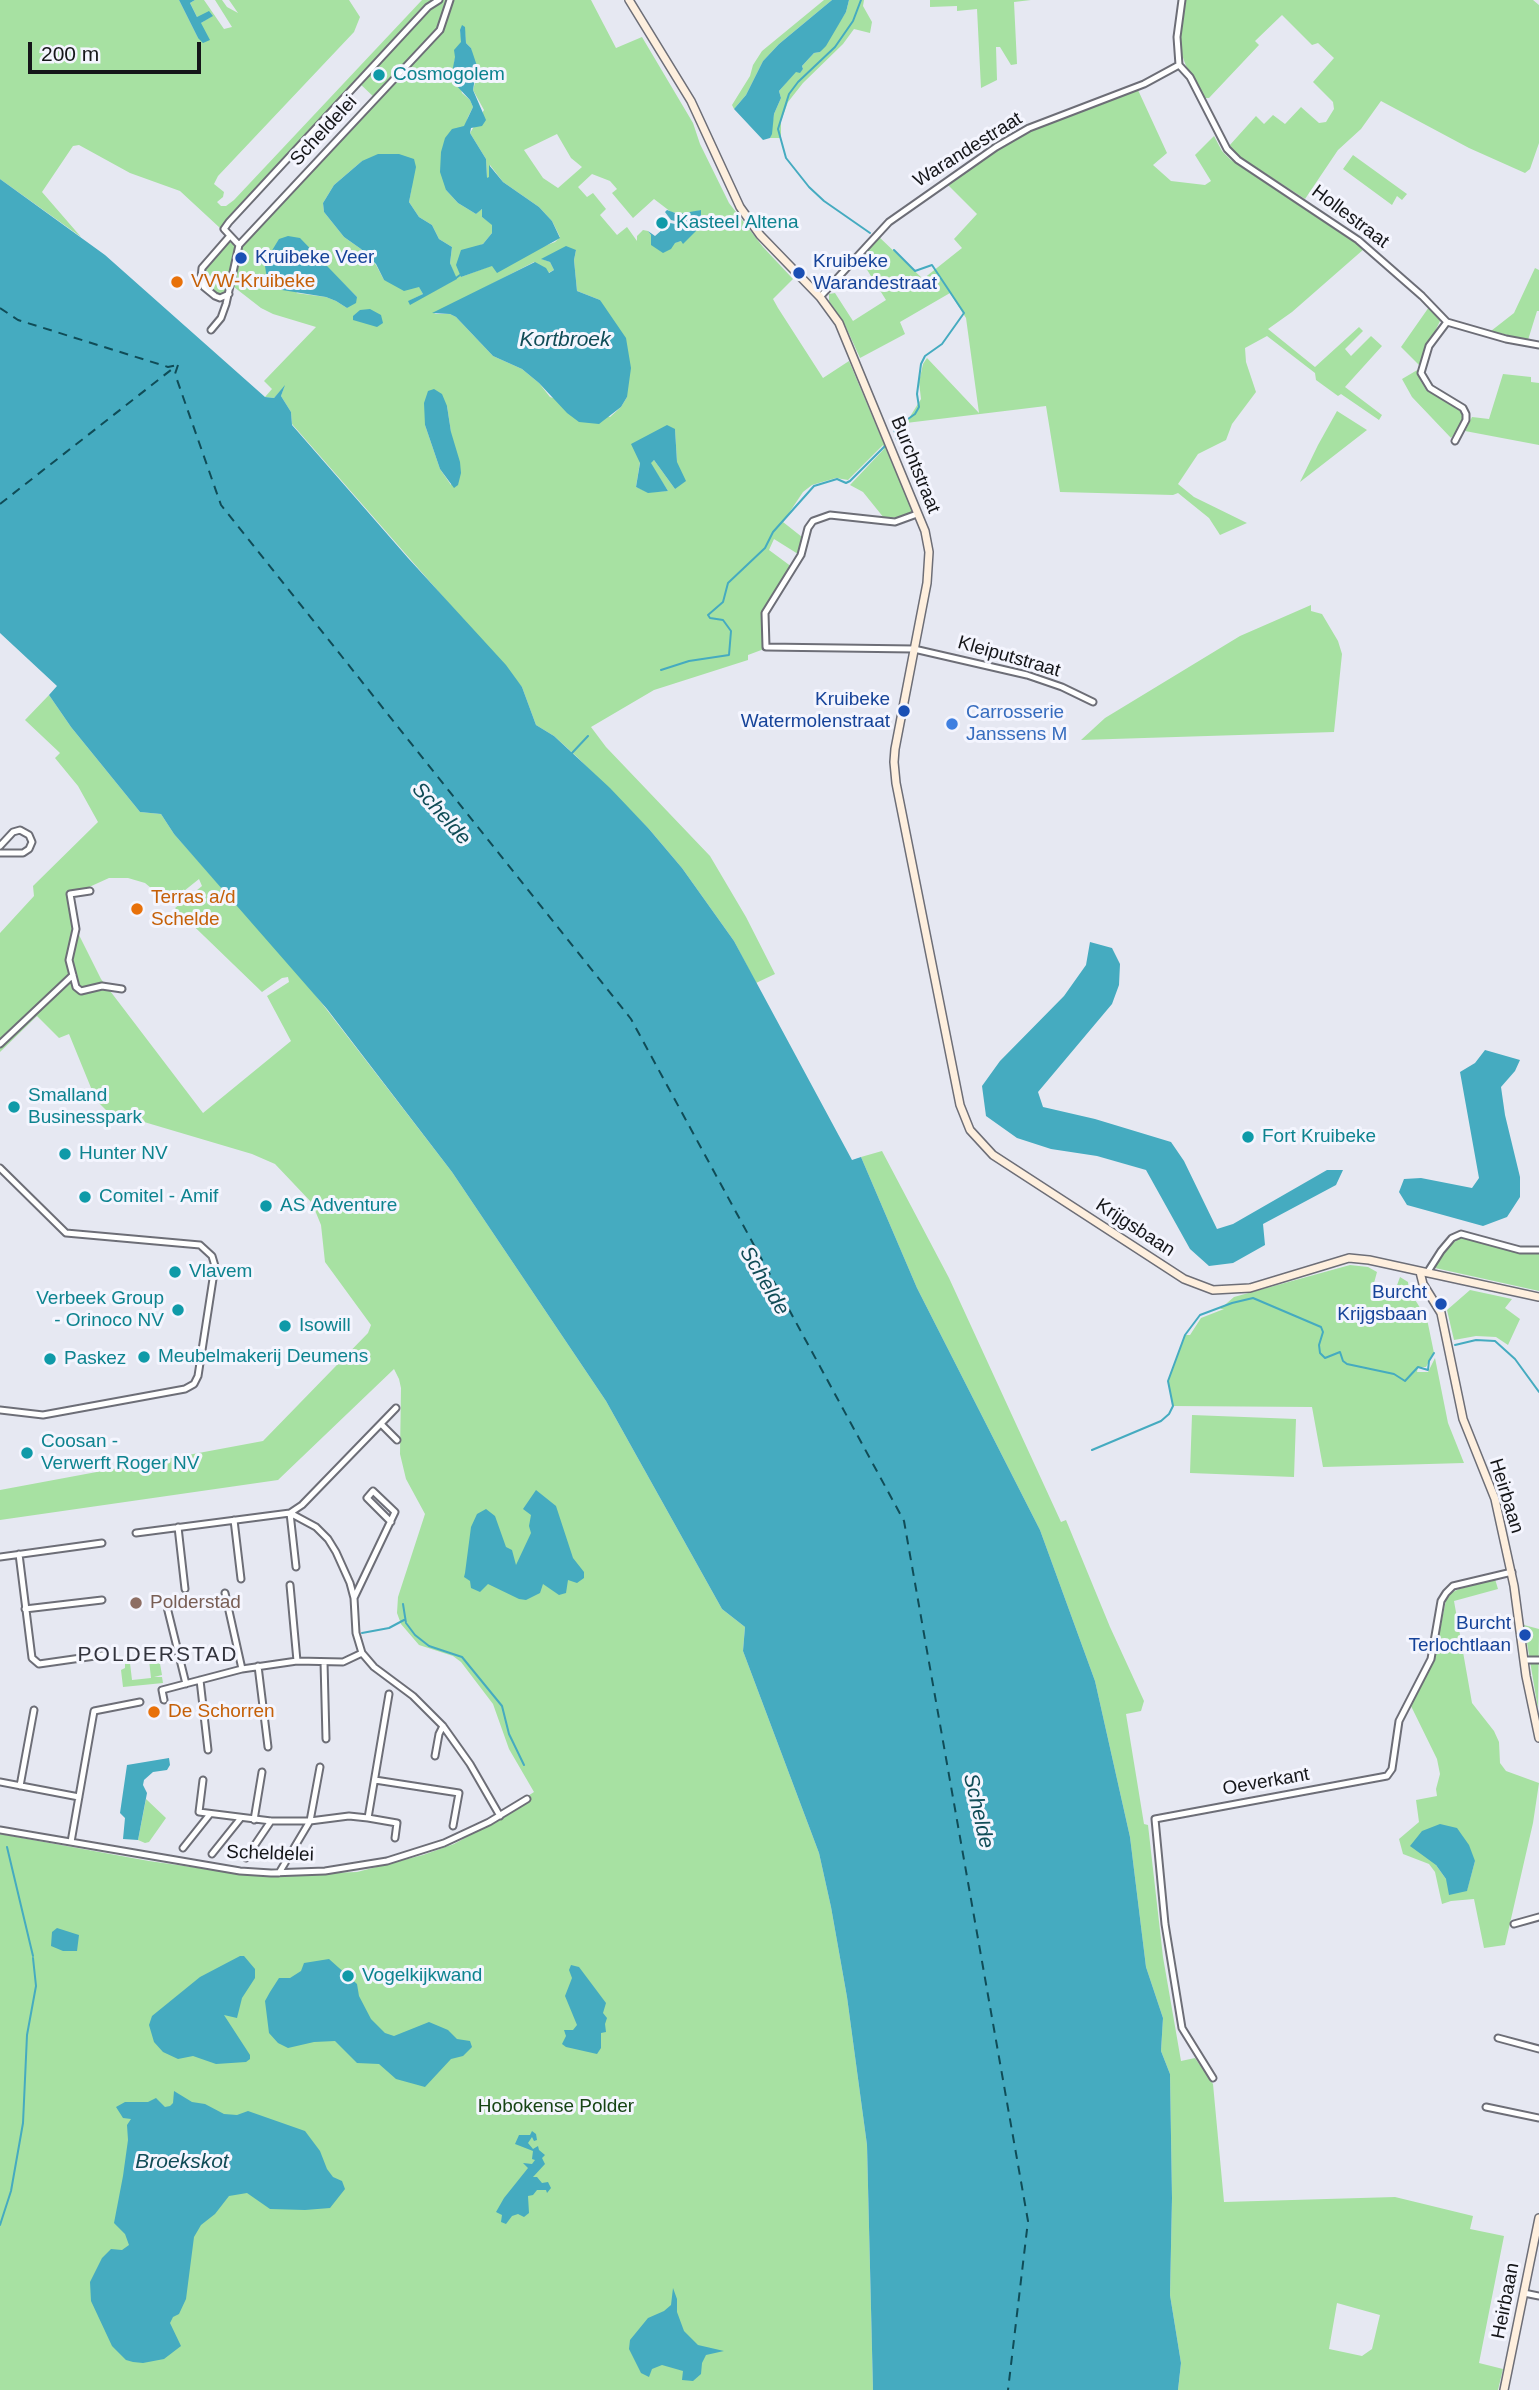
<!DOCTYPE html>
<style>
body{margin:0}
#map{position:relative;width:1539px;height:2390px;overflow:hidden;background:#e6e8f2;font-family:Helvetica,sans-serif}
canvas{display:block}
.scale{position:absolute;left:28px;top:42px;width:173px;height:32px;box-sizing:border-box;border:4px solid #151619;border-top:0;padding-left:9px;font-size:21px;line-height:24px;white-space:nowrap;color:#151619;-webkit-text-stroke:5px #f4f5fe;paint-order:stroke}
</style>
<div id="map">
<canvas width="1539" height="2390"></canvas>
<div class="scale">200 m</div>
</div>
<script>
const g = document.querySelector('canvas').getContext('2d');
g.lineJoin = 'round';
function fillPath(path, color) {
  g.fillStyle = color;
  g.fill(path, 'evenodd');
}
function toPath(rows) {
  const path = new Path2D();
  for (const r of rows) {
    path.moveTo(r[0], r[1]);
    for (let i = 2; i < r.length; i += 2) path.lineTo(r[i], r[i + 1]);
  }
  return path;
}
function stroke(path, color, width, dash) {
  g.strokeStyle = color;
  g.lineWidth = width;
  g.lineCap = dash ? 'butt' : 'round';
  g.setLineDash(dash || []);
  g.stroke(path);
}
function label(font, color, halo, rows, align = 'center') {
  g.font = font + ' Helvetica,sans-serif';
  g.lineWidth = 6;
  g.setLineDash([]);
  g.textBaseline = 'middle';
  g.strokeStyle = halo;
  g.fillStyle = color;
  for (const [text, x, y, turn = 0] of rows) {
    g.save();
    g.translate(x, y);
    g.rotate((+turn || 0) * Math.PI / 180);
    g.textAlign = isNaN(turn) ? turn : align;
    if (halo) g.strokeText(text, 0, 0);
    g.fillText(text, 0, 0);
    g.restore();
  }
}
fillPath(toPath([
 [0,0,179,0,198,38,201,23,212,16,197,17,190,3,195,0,204,0,224,29,232,27,215,0,222,0,227,7,238,13,229,0,349,0,360,17,354,32,218,176,214,184,224,192,223,197,217,202,221,206,226,206,234,200,422,0,591,0,616,48,642,37,693,123,700,144,729,203,763,247,793,279,773,299,778,308,823,378,849,361,913,513,907,517,884,518,863,492,850,485,884,449,883,445,848,480,836,478,812,485,803,492,783,522,802,537,798,554,774,539,769,550,792,567,764,607,761,617,764,649,748,655,748,660,654,690,591,727,606,747,710,856,746,917,775,974,756,983,734,941,682,868,649,829,576,756,554,736,536,725,522,687,292,424,291,412,281,396,284,387,274,398,265,397,272,389,264,381,316,327,273,314,261,308,234,287,243,244,377,100,357,81,220,228,180,191,130,173,79,145,73,146,42,192,81,237,0,179],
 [460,30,465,32,466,43,471,48,476,79,473,90,484,110,470,133,486,159,487,178,489,178,490,165,503,182,539,207,552,221,560,237,555,242,461,277,468,250,483,244,492,233,492,224,482,217,483,211,481,209,476,214,458,203,446,190,468,117,473,107,470,100,462,93,454,62,462,42],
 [557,134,571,158,582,167,558,188,543,178,524,150],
 [362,161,412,186,409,202,419,217,432,225,439,239,452,247,450,263,456,279,410,304,409,301,423,294,419,286,384,280,376,265,361,249,344,237,324,212,323,203,334,185],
 [592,174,610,181,617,189,612,193,633,218,654,199,671,212,686,214,701,210,681,241,674,243,651,235,648,231,643,230,637,236,637,241,627,227,617,235,600,215,606,209,593,193,587,197,578,187],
 [576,250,574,260,577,291,600,300,627,397,621,407,610,417,550,397,539,383,522,369,493,356,456,317,450,314,434,314,534,262,548,273,554,270,550,262,542,259],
 [332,272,357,297,347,308,336,301,326,297,296,293],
 [447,406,451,432,451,485,440,469,425,425],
 [675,429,677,462,675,489,654,460,650,463,668,491,648,492,636,487,640,462],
 [824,0,832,0,779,44,763,61,746,95,734,109,732,105,750,76,753,65,762,51],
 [849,0,864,0,863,6,872,22,870,33,854,29,843,44,803,83,788,102,781,121,781,138,770,138,774,114,781,98,779,91,796,71,800,72,803,69,802,66,814,53,820,52,846,12],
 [930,0,1031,0,1014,2,1017,64,1011,65,1000,47,996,47,997,80,981,88,977,9,957,11,957,6,930,7],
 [1186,0,1533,0,1539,5,1539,143,1530,169,1525,173,1469,148,1381,101,1361,129,1338,150,1305,199,1237,155,1229,146,1256,116,1264,124,1273,115,1285,124,1301,107,1319,123,1326,122,1334,109,1333,102,1313,82,1334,58,1318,43,1312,45,1282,15,1255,41,1259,45,1209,98,1205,98,1186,66,1181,52,1180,37],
 [1138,90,1167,153,1153,165,1171,181,1205,185,1211,181,1195,155,1214,136,1222,151,1231,160,1324,219,1364,249,1292,312,1268,329,1315,367,1359,327,1363,331,1345,349,1351,356,1371,336,1382,346,1345,387,1382,415,1379,420,1341,394,1338,396,1316,380,1315,373,1267,336,1245,348,1246,362,1256,392,1232,424,1226,440,1198,454,1178,484,1194,497,1247,523,1220,535,1209,518,1178,493,1173,495,1060,492,1046,406,906,423,921,399,919,382,923,364,927,358,979,413,966,318,950,293,900,322,905,334,860,358,845,325,829,301,829,294,835,293,853,321,886,300,859,257,877,235,923,279,962,248,954,239,977,214,947,184,1022,134],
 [1353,155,1407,194,1402,200,1397,196,1392,205,1343,169],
 [229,241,237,248,225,292,215,295,205,284,204,270],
 [1535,268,1539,270,1539,311,1537,311,1528,340,1491,331,1514,313],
 [1429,307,1440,318,1440,321,1419,365,1401,347],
 [1419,369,1419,378,1426,390,1462,412,1463,422,1451,438,1412,397,1402,379],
 [1503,374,1531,377,1531,382,1539,383,1539,445,1465,431,1472,417,1489,419],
 [1337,411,1367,430,1300,482,1318,445],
 [1311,605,1311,611,1322,614,1338,641,1342,654,1334,732,1081,740,1105,718,1240,636],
 [49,695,71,727,140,812,161,814,174,834,300,975,452,1172,606,1401,722,1609,745,1627,743,1651,819,1853,831,1907,847,1997,867,2145,873,2390,0,2390,0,1834,149,1861,255,1876,357,1872,423,1855,454,1844,516,1810,514,1805,534,1792,509,1749,493,1704,461,1662,453,1656,419,1645,401,1624,397,1613,398,1597,425,1514,406,1479,400,1454,401,1388,399,1379,394,1369,278,1480,0,1520,0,1490,263,1441,368,1333,371,1325,325,1262,321,1225,312,1203,275,1164,252,1154,107,1111,96,1100,69,1034,59,1038,37,1016,0,1052,0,933,34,896,33,886,98,822,78,786,55,758,60,753,25,720],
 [109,878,128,878,145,883,169,903,199,879,202,886,175,908,262,992,282,978,288,977,289,982,267,996,291,1041,203,1113,101,979,79,935,73,928,66,891,87,888],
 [882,1151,949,1278,1061,1522,1066,1520,1110,1627,1144,1701,1141,1711,1126,1714,1144,1824,1148,1825,1163,1957,1181,2061,1195,2058,1213,2084,1224,2202,1395,2197,1473,2216,1470,2229,1504,2236,1479,2363,1503,2369,1498,2390,1178,2390,1181,2363,1170,2295,1172,2198,1170,2074,1161,2051,1163,2018,1146,1967,1130,1837,1095,1681,1040,1530,917,1288,861,1157],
 [1337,2303,1380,2315,1372,2349,1362,2356,1329,2349],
 [1462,1237,1521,1253,1539,1254,1539,1291,1435,1268,1435,1262,1450,1245],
 [1350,1265,1368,1267,1377,1272,1374,1283,1396,1288,1400,1277,1408,1282,1409,1290,1427,1319,1434,1353,1426,1367,1418,1367,1417,1372,1428,1372,1435,1358,1448,1423,1464,1463,1323,1467,1312,1407,1173,1406,1168,1381,1185,1335,1190,1335,1201,1318,1224,1309,1220,1309,1234,1297],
 [1470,1290,1512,1299,1505,1308,1520,1319,1508,1345,1496,1337,1476,1336,1454,1340,1447,1310],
 [1192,1415,1296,1419,1294,1477,1190,1473],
 [1495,1579,1498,1589,1454,1601,1472,1703,1494,1731,1499,1742,1500,1763,1506,1771,1539,1783,1533,1823,1505,1945,1484,1948,1474,1899,1451,1901,1442,1904,1435,1872,1429,1864,1403,1854,1399,1839,1419,1822,1416,1800,1437,1796,1436,1789,1440,1774,1437,1759,1411,1706,1434,1659,1446,1600,1451,1593,1459,1589],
 [1475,1861,1467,1890,1446,1879,1436,1865],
 [1524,1625,1539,1629,1538,1709],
 [159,1658,162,1675,154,1677,162,1677,163,1683,123,1687,121,1670,125,1668,125,1664,130,1663,132,1680,151,1678,149,1660],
 [146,1799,166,1818,149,1842,145,1843,138,1840]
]), '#a7e1a2');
fillPath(toPath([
 [179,0,195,0,190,3,197,17,209,11,213,16,201,23,210,40,203,43,198,38],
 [832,0,849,0,846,12,826,46,820,52,814,53,802,66,803,69,800,73,796,72,779,91,781,98,774,114,772,134,770,138,763,140,734,109,746,95,763,61,779,44],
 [462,25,465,27,466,43,471,48,477,66,473,90,486,120,482,126,471,128,470,133,486,159,487,178,489,177,489,165,503,182,539,207,552,221,560,238,497,273,492,266,461,277,456,265,461,250,483,244,492,233,492,225,482,217,482,209,476,214,458,203,446,190,440,172,441,152,445,138,452,129,464,126,473,107,470,100,454,83,452,73,455,57,454,50,461,42,460,30],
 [378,154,399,154,414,159,416,167,409,202,419,217,432,225,439,239,452,247,450,263,457,279,410,305,408,301,423,294,419,287,404,291,384,280,376,264,361,249,344,237,324,212,323,203,334,185,362,161],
 [0,179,105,255,265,397,274,398,285,385,281,396,291,412,292,425,408,558,506,665,522,687,536,725,554,736,610,788,649,829,682,868,734,941,852,1160,861,1157,917,1288,1040,1530,1095,1681,1130,1837,1146,1967,1163,2018,1161,2051,1170,2074,1172,2198,1170,2295,1181,2363,1178,2390,873,2390,867,2145,847,1997,831,1907,819,1853,743,1651,745,1627,722,1609,606,1401,452,1172,327,1009,174,834,161,814,140,812,71,727,49,695,57,686,0,633],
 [667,210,678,214,701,210,701,226,683,244,681,241,675,243,671,249,663,253,651,245,651,235,648,231,655,236,670,223,675,224,675,221,671,220,665,212],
 [288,236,300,238,357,297,356,303,347,308,336,301,326,297,282,290,267,279,265,266,268,257,279,239],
 [566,246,576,250,574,260,577,291,600,300,626,338,631,368,627,397,621,407,599,424,579,422,567,413,539,383,522,369,493,356,456,317,450,314,432,313,535,262,546,268,549,273,554,270,550,262,541,259],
 [370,309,381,315,383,323,377,327,353,320,353,316,360,310],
 [434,389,442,394,447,406,451,432,460,462,461,473,458,485,454,488,440,469,425,425,424,403,428,391],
 [667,425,675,429,677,462,686,481,675,489,654,460,651,463,668,491,648,493,636,487,640,463,631,444],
 [1090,942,1112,948,1120,964,1119,985,1112,1004,1038,1092,1043,1107,1095,1119,1171,1142,1184,1161,1217,1229,1233,1224,1327,1170,1343,1170,1336,1185,1263,1224,1265,1245,1233,1263,1209,1266,1190,1249,1146,1170,1097,1156,1051,1149,1017,1138,986,1116,982,1086,1000,1061,1064,996,1086,965],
 [1485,1050,1520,1060,1515,1071,1501,1087,1505,1115,1520,1177,1520,1197,1507,1217,1483,1226,1407,1205,1399,1192,1404,1179,1421,1178,1472,1188,1479,1178,1460,1072,1475,1063],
 [536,1490,556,1506,573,1558,584,1572,584,1578,577,1583,568,1580,566,1593,559,1595,543,1584,540,1593,526,1600,519,1599,488,1584,480,1592,471,1588,470,1581,464,1577,465,1573,471,1527,477,1514,486,1509,495,1516,506,1547,512,1550,516,1565,531,1533,529,1526,531,1515,523,1509],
 [169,1758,170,1765,167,1770,153,1772,144,1780,143,1785,147,1793,138,1840,123,1839,125,1818,120,1813,127,1765],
 [1440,1824,1457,1828,1469,1845,1475,1861,1467,1891,1449,1895,1446,1879,1436,1865,1410,1846,1422,1831],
 [57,1928,79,1935,77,1951,63,1951,51,1946,52,1932],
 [240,1956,244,1956,255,1969,255,1978,242,1998,237,2018,224,2015,250,2055,250,2059,246,2062,216,2064,193,2056,178,2059,163,2052,154,2042,149,2025,152,2016,200,1977],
 [329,1959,357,1984,359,1996,371,2019,385,2033,394,2036,429,2022,448,2030,457,2039,470,2041,472,2047,463,2056,451,2059,425,2087,396,2079,379,2064,357,2063,335,2041,314,2042,288,2048,278,2043,269,2033,265,2001,270,1992,279,1978,290,1978,301,1971,304,1963],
 [571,1965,579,1967,606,2003,603,2013,607,2018,605,2024,606,2032,601,2033,601,2048,597,2054,566,2047,562,2044,566,2036,564,2030,573,2030,577,2025,565,1996,572,1978,569,1970],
 [174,2091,192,2102,205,2104,224,2114,237,2115,248,2111,305,2131,320,2151,327,2169,333,2177,342,2181,345,2189,330,2208,305,2210,270,2209,247,2193,229,2196,215,2214,201,2225,194,2237,186,2299,179,2314,173,2317,170,2323,181,2346,164,2359,143,2363,133,2362,126,2360,112,2346,91,2301,90,2282,102,2258,111,2249,122,2250,129,2245,125,2234,114,2223,123,2176,128,2140,127,2125,131,2119,123,2118,116,2107,125,2102,148,2102,156,2098,165,2107,170,2106,173,2103],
 [532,2131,536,2134,537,2140,534,2141,532,2137,528,2143,533,2149,538,2146,539,2150,545,2155,542,2158,545,2164,533,2177,537,2177,542,2183,548,2182,551,2188,547,2193,546,2190,537,2190,533,2195,528,2196,529,2213,524,2217,518,2214,512,2216,506,2224,501,2222,502,2215,496,2212,504,2198,528,2168,523,2163,532,2164,535,2160,532,2159,533,2151,515,2144,519,2135,530,2135],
 [673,2288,677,2299,677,2312,684,2331,698,2345,724,2351,706,2355,702,2363,701,2374,693,2381,682,2380,683,2371,662,2365,652,2369,649,2377,641,2373,629,2349,630,2340,648,2318,664,2311,671,2305]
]), '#45abc0');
stroke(toPath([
 [861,0,853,21,835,47,798,82,789,94,778,129,786,158,809,187,824,201,870,233],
 [894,250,915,271,932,265,964,313,942,344,925,356,921,364,917,394,919,407,915,414,894,429,897,440],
 [456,278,460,275],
 [661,670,689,661,729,655,731,631,723,620,710,618,708,615,723,602,728,583,765,548,773,532,814,486,837,479,846,483,850,481,885,446],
 [572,753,588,736],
 [1455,1345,1476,1340,1495,1341,1515,1359,1539,1392],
 [1092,1450,1161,1421,1169,1414,1173,1406,1168,1381,1185,1335,1200,1315,1232,1303,1253,1298,1321,1327,1323,1332,1319,1345,1320,1353,1325,1358,1340,1352,1343,1361,1347,1364,1394,1374,1405,1381,1418,1367,1428,1370,1429,1361,1434,1353],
 [403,1604,406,1623,415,1635,429,1646,462,1657,502,1706,509,1734,524,1765],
 [362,1633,389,1628,404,1620],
 [7,1847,33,1956],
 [0,2225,11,2191,23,2123,27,2035,36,1986,33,1958]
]), '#45abc0', 2);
stroke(toPath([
 [0,308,18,320,168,367,177,365],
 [178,365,175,374,221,505,631,1019,904,1521,1028,2221,1008,2390],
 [0,504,176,366]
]), '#104c57', 2, [9, 7]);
const street = toPath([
 [1179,65,1190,77,1227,149,1238,160,1358,240,1422,296,1447,322,1506,339,1539,345],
 [1179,65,1177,37,1182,0],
 [239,245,224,229,229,222,428,7,439,0],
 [239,245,440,30,450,0],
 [229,294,220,298,215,296,204,287,201,278,202,268,229,237],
 [820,297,889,222,996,147,1029,128,1144,84,1179,65],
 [1447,322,1429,346,1421,373,1430,388,1463,408,1466,414,1466,420,1455,441],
 [211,330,221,318,226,304,239,245],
 [917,514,895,522,830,515,813,521,808,528,801,555,765,613,766,647,914,649,1027,675,1062,687,1093,702],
 [0,846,13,832,20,830,29,835,32,842,29,849,23,853,0,853],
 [90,891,70,894,76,929,69,960,76,987,81,991,102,986,122,989],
 [0,1044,73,975],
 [0,1168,66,1233,200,1245,212,1256,215,1266,198,1376,194,1384,185,1389,43,1415,0,1410],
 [1427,1273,1441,1251,1452,1238,1461,1234,1520,1250,1539,1250],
 [381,1424,397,1440],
 [234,1520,241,1579],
 [178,1527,185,1589],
 [136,1533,290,1513,316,1527,328,1539,336,1552,350,1583,354,1598,356,1633,362,1653,374,1667,413,1696,443,1726,470,1764,500,1816],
 [19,1554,32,1658,39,1664,109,1654],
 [0,1557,102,1543],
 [296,1567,290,1513,302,1505,396,1408],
 [290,1585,297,1661],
 [225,1593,242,1669],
 [354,1598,395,1512,373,1491,367,1498,391,1522],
 [167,1607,186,1684],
 [25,1609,102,1600],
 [1524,1660,1539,1660],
 [324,1662,326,1739],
 [258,1666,268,1747],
 [200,1680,208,1750],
 [164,1700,162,1690,242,1669,297,1661,343,1662,362,1653],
 [435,1756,439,1734,443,1726],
 [203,1780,199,1812,271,1821,310,1821,349,1816,368,1818,397,1823,395,1838],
 [375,1780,459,1793,453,1826],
 [0,1782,79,1797],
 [20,1786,34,1710],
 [368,1818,389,1694],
 [254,1820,262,1772],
 [0,1830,240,1871,271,1873,325,1871,387,1861,444,1843,489,1822,527,1799],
 [71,1842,94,1711,140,1702],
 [183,1848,210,1814],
 [212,1854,240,1819],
 [246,1858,271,1821],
 [279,1873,310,1821,320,1767],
 [1514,1924,1539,1917],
 [1498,2038,1539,2049],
 [1213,2078,1182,2028,1165,1924,1155,1819,1387,1776,1392,1769,1399,1721,1431,1659,1441,1601,1446,1593,1453,1586,1512,1572],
 [1486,2107,1539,2118],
 [1524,2293,1539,2296]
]);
const secondary = toPath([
 [629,0,691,101,740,207,760,235,820,297,839,323,925,531,929,552,927,583,895,749,894,762,896,783,960,1105,970,1130,993,1155,1184,1279,1213,1290,1250,1288,1349,1258,1369,1260,1539,1297],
 [1420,1272,1423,1284,1441,1313,1463,1419,1495,1499,1514,1586,1526,1676,1539,1738],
 [1504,2390,1539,2218]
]);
stroke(street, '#6d6e77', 9);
stroke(secondary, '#6d6e77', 10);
stroke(street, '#fff', 5);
stroke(secondary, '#feefde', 7);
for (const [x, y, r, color] of [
 [379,75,7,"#0f9aa8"],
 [662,223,7,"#0f9aa8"],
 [241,258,7,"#1a4fb4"],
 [799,273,7,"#1a4fb4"],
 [177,282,7,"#e8710a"],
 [904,711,7,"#1a4fb4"],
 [952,724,7,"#3f7fe0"],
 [137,909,7,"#e8710a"],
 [14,1107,7,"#0f9aa8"],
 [1248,1137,7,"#0f9aa8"],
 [65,1154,7,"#0f9aa8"],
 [85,1197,7,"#0f9aa8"],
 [266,1206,7,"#0f9aa8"],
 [175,1272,7,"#0f9aa8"],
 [1441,1304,7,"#1a4fb4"],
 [178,1310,7,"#0f9aa8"],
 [285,1326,7,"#0f9aa8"],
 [144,1357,7,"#0f9aa8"],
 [50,1359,7,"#0f9aa8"],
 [27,1453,7,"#0f9aa8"],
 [136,1603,7,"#8d6e63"],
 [1525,1635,7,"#1a4fb4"],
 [154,1712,7,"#e8710a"],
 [348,1976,7,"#0f9aa8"]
]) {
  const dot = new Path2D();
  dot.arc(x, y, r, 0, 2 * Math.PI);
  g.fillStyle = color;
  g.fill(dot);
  stroke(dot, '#f4f5fe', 2.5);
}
label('19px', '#0d838f', '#f4f5fe', [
 ["Cosmogolem",393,75],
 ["Kasteel Altena",676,223],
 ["Smalland",28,1096],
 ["Businesspark",28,1118],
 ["Fort Kruibeke",1262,1137],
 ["Hunter NV",79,1154],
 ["Comitel - Amif",99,1197],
 ["AS Adventure",280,1206],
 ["Vlavem",189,1272],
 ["Verbeek Group",164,1299,"right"],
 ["- Orinoco NV",164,1321,"right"],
 ["Isowill",299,1326],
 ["Meubelmakerij Deumens",158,1357],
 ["Paskez",64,1359],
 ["Coosan -",41,1442],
 ["Verwerft Roger NV",41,1464],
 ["Vogelkijkwand",362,1976]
], 'left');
label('19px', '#151619', '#f4f5fe', [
 ["Scheldelei",324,131,-47],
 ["Warandestraat",968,150,-32],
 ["Hollestraat",1350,217,37],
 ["Burchtstraat",915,465,68],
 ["Kleiputstraat",1009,657,16],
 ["Krijgsbaan",1135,1228,33],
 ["Heirbaan",1506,1496,73],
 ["Oeverkant",1266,1782,-10],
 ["Scheldelei",270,1854,2],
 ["Heirbaan",1506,2301,-79]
]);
label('19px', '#164399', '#f4f5fe', [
 ["Kruibeke Veer",255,258,"left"],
 ["Kruibeke",813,262,"left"],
 ["Warandestraat",813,284,"left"],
 ["Kruibeke",890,700],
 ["Watermolenstraat",890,722],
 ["Burcht",1427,1293],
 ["Krijgsbaan",1427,1315],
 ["Burcht",1511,1624],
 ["Terlochtlaan",1511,1646]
], 'right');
label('19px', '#c56008', '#f4f5fe', [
 ["VVW-Kruibeke",191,282],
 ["Terras a/d",151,898],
 ["Schelde",151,920],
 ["De Schorren",168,1712]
], 'left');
label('19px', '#366cbe', '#f4f5fe', [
 ["Carrosserie",966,713],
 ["Janssens M",966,735]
], 'left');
label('19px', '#785e54', '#f4f5fe', [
 ["Polderstad",150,1603]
], 'left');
label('19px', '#164414', '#f4f5fe', [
 ["Hobokense Polder",556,2107]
]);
label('italic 21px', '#104c57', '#f4f5fe', [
 ["Kortbroek",565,340],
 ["Schelde",441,814,48],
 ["Schelde",764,1281,59],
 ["Schelde",978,1811,77],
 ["Broekskot",182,2162]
]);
g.letterSpacing = '2px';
label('21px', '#33343d', '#f4f5fe', [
 ["POLDERSTAD",158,1655]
]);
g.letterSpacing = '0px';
</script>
